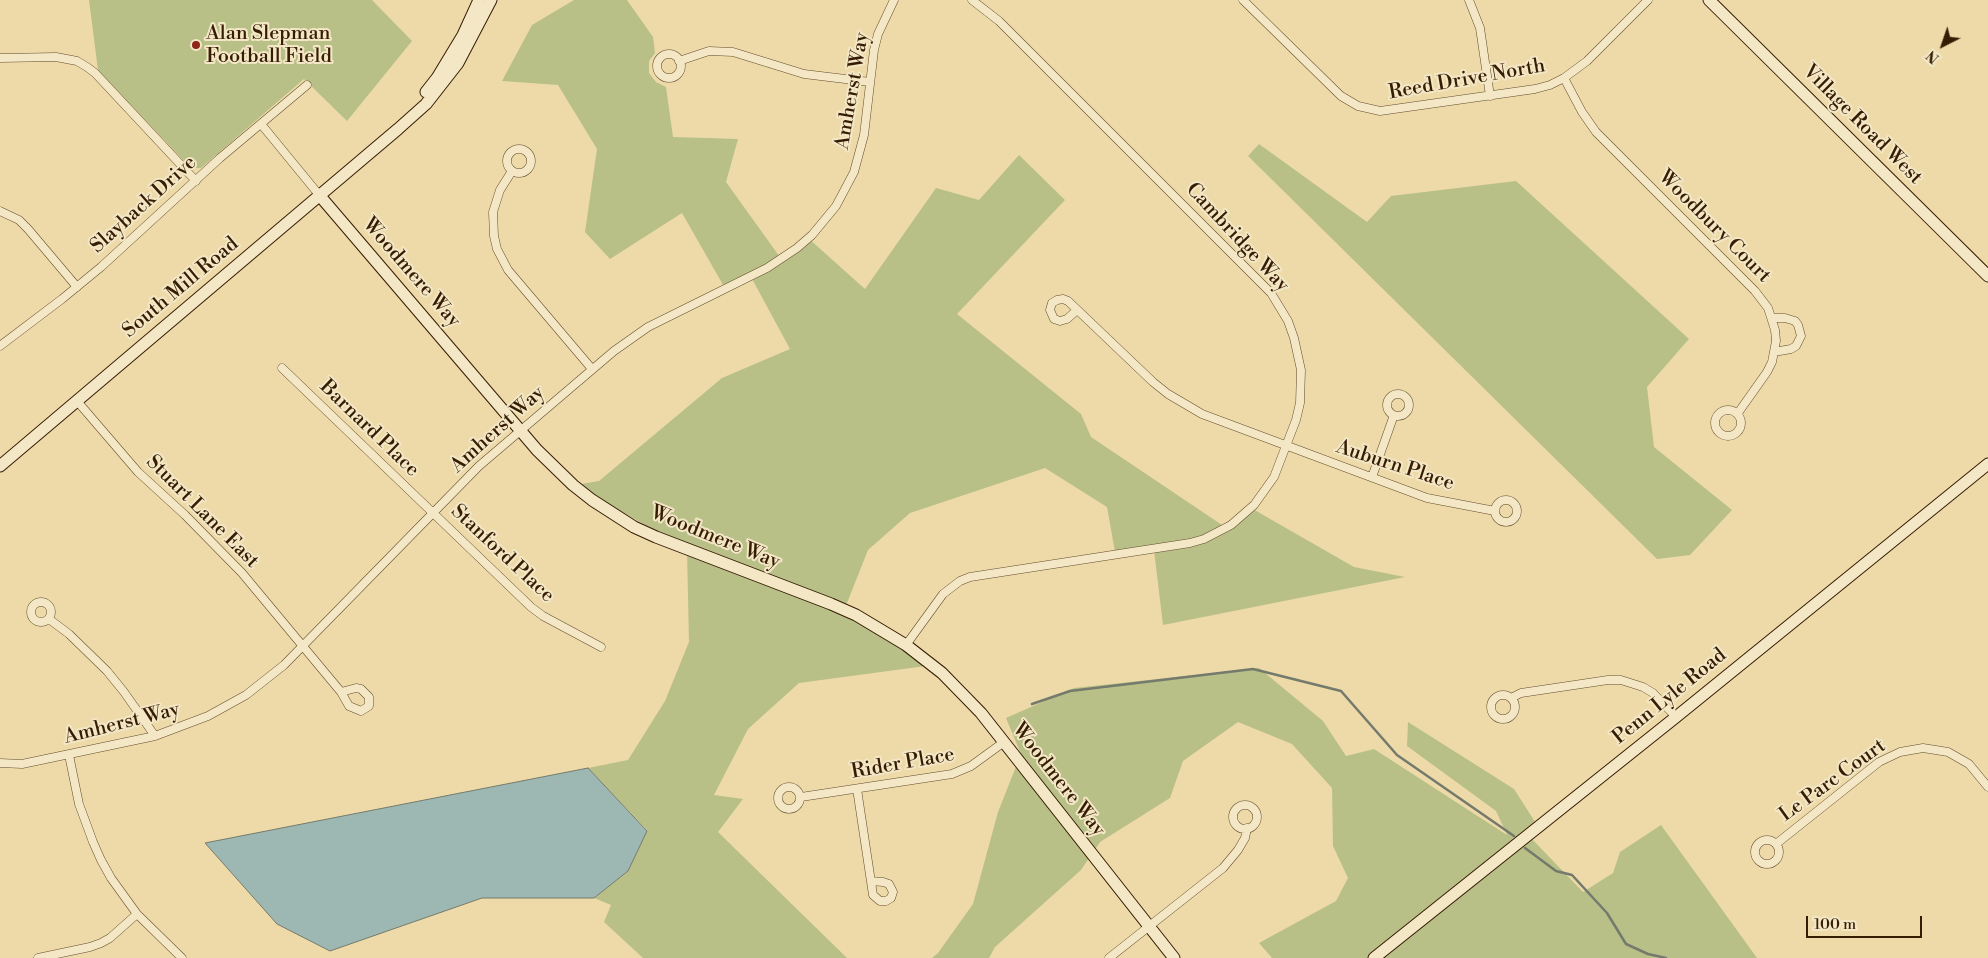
<!DOCTYPE html>
<style>
body{margin:0}
#map{position:relative;width:1988px;height:958px;overflow:hidden;background:#eddaa8;font-family:"Libre Bodoni",serif}
canvas{display:block}
.north{position:absolute;left:1918px;top:20px;width:50px;height:50px;-webkit-text-stroke:4px #f3e7c6;paint-order:stroke;rotate:221deg;font-size:14px;font-weight:700;line-height:20px;text-align:center;color:#361c03}
.north::after{content:'';display:block;margin:auto;width:18px;height:22px;background:#361c03;clip-path:polygon(50% 0,100% 100%,50% 72%,0 100%)}
.scale{position:absolute;left:1806px;top:916px;width:116px;height:22px;box-sizing:border-box;border:2px solid #361c03;border-top:0;padding-left:6px;font-size:15px;line-height:18px;white-space:nowrap;color:#361c03;-webkit-text-stroke:4px #f3e7c6;paint-order:stroke}
</style>
<div id="map">
<canvas width="1988" height="958"></canvas>
<div class="north">N</div>
<div class="scale">100 m</div>
</div>
<script>
const g = document.querySelector('canvas').getContext('2d');
g.lineJoin = 'round';
function fillPath(path, color) {
  g.fillStyle = color;
  g.fill(path, 'evenodd');
}
function toPath(rows) {
  const path = new Path2D();
  for (const r of rows) {
    if (r.length === 3) {
      path.moveTo(r[0] + r[2], r[1]);
      path.arc(r[0], r[1], r[2], 0, 2 * Math.PI);
      continue;
    }
    path.moveTo(r[0], r[1]);
    for (let i = 2; i < r.length; i += 2) path.lineTo(r[i], r[i + 1]);
  }
  return path;
}
function stroke(path, color, width, dash) {
  g.strokeStyle = color;
  g.lineWidth = width;
  g.lineCap = dash ? 'butt' : 'round';
  g.setLineDash(dash || []);
  g.stroke(path);
}
function label(font, color, halo, rows, align = 'center') {
  g.font = font + ' "Libre Bodoni",serif';
  g.lineWidth = 4;
  g.setLineDash([]);
  g.textBaseline = 'middle';
  g.strokeStyle = halo;
  g.fillStyle = color;
  for (const [text, x, y, turn = 0] of rows) {
    g.save();
    g.translate(x, y);
    g.rotate((+turn || 0) * Math.PI / 180);
    g.textAlign = isNaN(turn) ? turn : align;
    if (halo) g.strokeText(text, 0, 0);
    g.fillText(text, 0, 0);
    g.restore();
  }
}
fillPath(toPath([
 [89,0,372,0,412,41,347,121,304,79,201,168,194,168,188,165,98,70],
 [574,0,627,0,653,37,655,53,649,61,649,73,656,82,666,87,673,137,738,139,726,182,782,260,808,238,865,289,936,188,979,200,1019,155,1065,200,957,314,1081,414,1091,437,1225,527,1251,508,1354,567,1405,577,1163,625,1154,550,1115,552,1107,507,1045,468,910,513,868,550,845,608,933,665,799,683,748,729,714,795,743,799,718,832,847,958,643,958,604,922,611,905,594,898,628,871,647,830,588,768,628,760,665,701,689,642,687,549,575,485,599,481,722,378,790,349,751,277,726,290,682,213,610,259,585,232,597,149,558,85,502,81,532,25],
 [1259,144,1367,222,1391,196,1516,181,1689,339,1647,387,1654,447,1732,510,1690,555,1657,559,1248,156],
 [1259,668,1323,721,1346,756,1374,749,1507,835,1496,811,1407,746,1408,722,1514,789,1539,828,1530,837,1583,892,1613,873,1620,852,1661,825,1757,958,1272,958,1259,943,1336,901,1348,878,1333,846,1332,788,1292,744,1238,722,1183,761,1170,798,1100,842,1081,870,995,947,989,958,932,958,938,953,973,904,998,812,1021,754,1006,718,1074,688]
]), '#b8c088');
const water = toPath([
 [588,768,647,831,628,871,594,898,482,898,330,951,277,924,205,843,588,768]
]);
fillPath(water, '#9db8b2');
stroke(water, '#747a6c', 1);
stroke(toPath([
 [1032,704,1070,691,1253,669,1341,691,1397,755,1514,836],
 [1525,848,1556,871,1572,875,1607,913,1626,944,1648,954,1666,958]
]), '#747a6c', 2.5);
const street = toPath([
 [1243,0,1341,96,1358,106,1380,111,1535,89,1550,85,1564,78,1587,61,1648,0],
 [1469,0,1480,28,1490,96],
 [669,66,12],
 [0,58,56,57,77,61,87,67,95,73,196,181],
 [679,61,709,51,733,52,804,74,870,82],
 [1564,78,1582,112,1596,132,1755,291,1768,308,1775,330,1776,341,1772,362,1767,372,1738,413],
 [261,124,320,196],
 [519,161,12],
 [512,171,500,190,493,212,494,236,497,249,508,270,592,369],
 [0,211,19,220,28,229,77,287],
 [1077,310,1067,319,1060,321,1054,319,1050,310,1052,303,1057,300,1063,299,1068,301,1153,382,1168,394,1202,414,1427,498,1495,511],
 [1772,318,1785,318,1795,321,1798,325,1801,336,1796,346,1791,349,1774,352],
 [0,346,62,299,101,267,220,158,307,85],
 [282,368,531,607,543,616,601,647],
 [1398,405,11],
 [77,401,138,472,185,515,242,573,341,692,349,706,361,711,369,706,369,697,361,689,356,688,341,692],
 [1728,423,13],
 [1372,477,1394,415],
 [1506,511,11],
 [41,612,10],
 [49,619,69,634,107,671,124,692,155,736],
 [906,645,943,594,960,581,970,577,1190,543,1204,539,1231,525,1254,505,1274,477,1296,420,1300,403,1301,370,1294,338,1288,321,1271,293,999,21,972,0],
 [1503,707,12],
 [1511,698,1521,693,1608,680,1621,680,1643,687,1653,693,1676,717],
 [69,755,79,804,93,842,101,860,111,878,137,914,182,958],
 [0,763,22,764,155,736,208,716,246,695,284,665,479,466,614,351,648,327,767,268,797,248,812,235,836,206,854,172,864,135,874,50,878,34,894,0],
 [789,798,11],
 [857,789,873,895,880,901,886,901,891,898,893,892,889,884,883,882,871,881],
 [801,797,952,774,971,766,1004,742],
 [1245,817,12],
 [1767,852,12],
 [1776,844,1879,762,1900,752,1923,748,1948,752,1969,764,1988,787],
 [38,958,90,947,101,943,110,938,137,914],
 [1109,958,1223,868,1238,850,1245,838,1247,828]
]);
const secondary = toPath([
 [1709,0,1988,276],
 [426,92,437,78,463,35,479,0],
 [320,196,537,450,573,485,592,500,634,527,656,537,831,604,856,615,906,645,942,673,981,713,1174,958],
 [0,466,398,129,426,104,458,63,491,0],
 [1374,958,1676,717,1988,464]
]);
stroke(street, '#644c2c', 9);
stroke(secondary, '#361c03', 13);
stroke(street, '#f3e7c6', 8);
stroke(secondary, '#f3e7c6', 11);
for (const [x, y, r, color] of [
 [196,45,5,"#8f2418"]
]) {
  const dot = new Path2D();
  dot.arc(x, y, r, 0, 2 * Math.PI);
  g.fillStyle = color;
  g.fill(dot);
  stroke(dot, '#f3e7c6', 2);
}
label('20px', '#361c03', '#f3e7c6', [
 ["Alan Slepman",206,34],
 ["Football Field",206,57]
], 'left');
label('20px', '#361c03', '#f3e7c6', [
 ["Reed Drive North",1467,80,-10],
 ["Amherst Way",853,91,-80],
 ["Village Road West",1862,125,45],
 ["Slayback Drive",144,205,-42],
 ["Woodbury Court",1714,227,45],
 ["Cambridge Way",1237,238,47],
 ["Woodmere Way",411,273,49],
 ["South Mill Road",181,288,-40],
 ["Barnard Place",369,429,44],
 ["Amherst Way",498,430,-42],
 ["Auburn Place",1395,466,18],
 ["Stuart Lane East",202,512,45],
 ["Woodmere Way",715,538,22],
 ["Stanford Place",502,554,43],
 ["Penn Lyle Road",1670,697,-39],
 ["Amherst Way",122,724,-14],
 ["Rider Place",903,764,-10],
 ["Woodmere Way",1058,780,52],
 ["Le Parc Court",1833,781,-36]
]);
</script>
